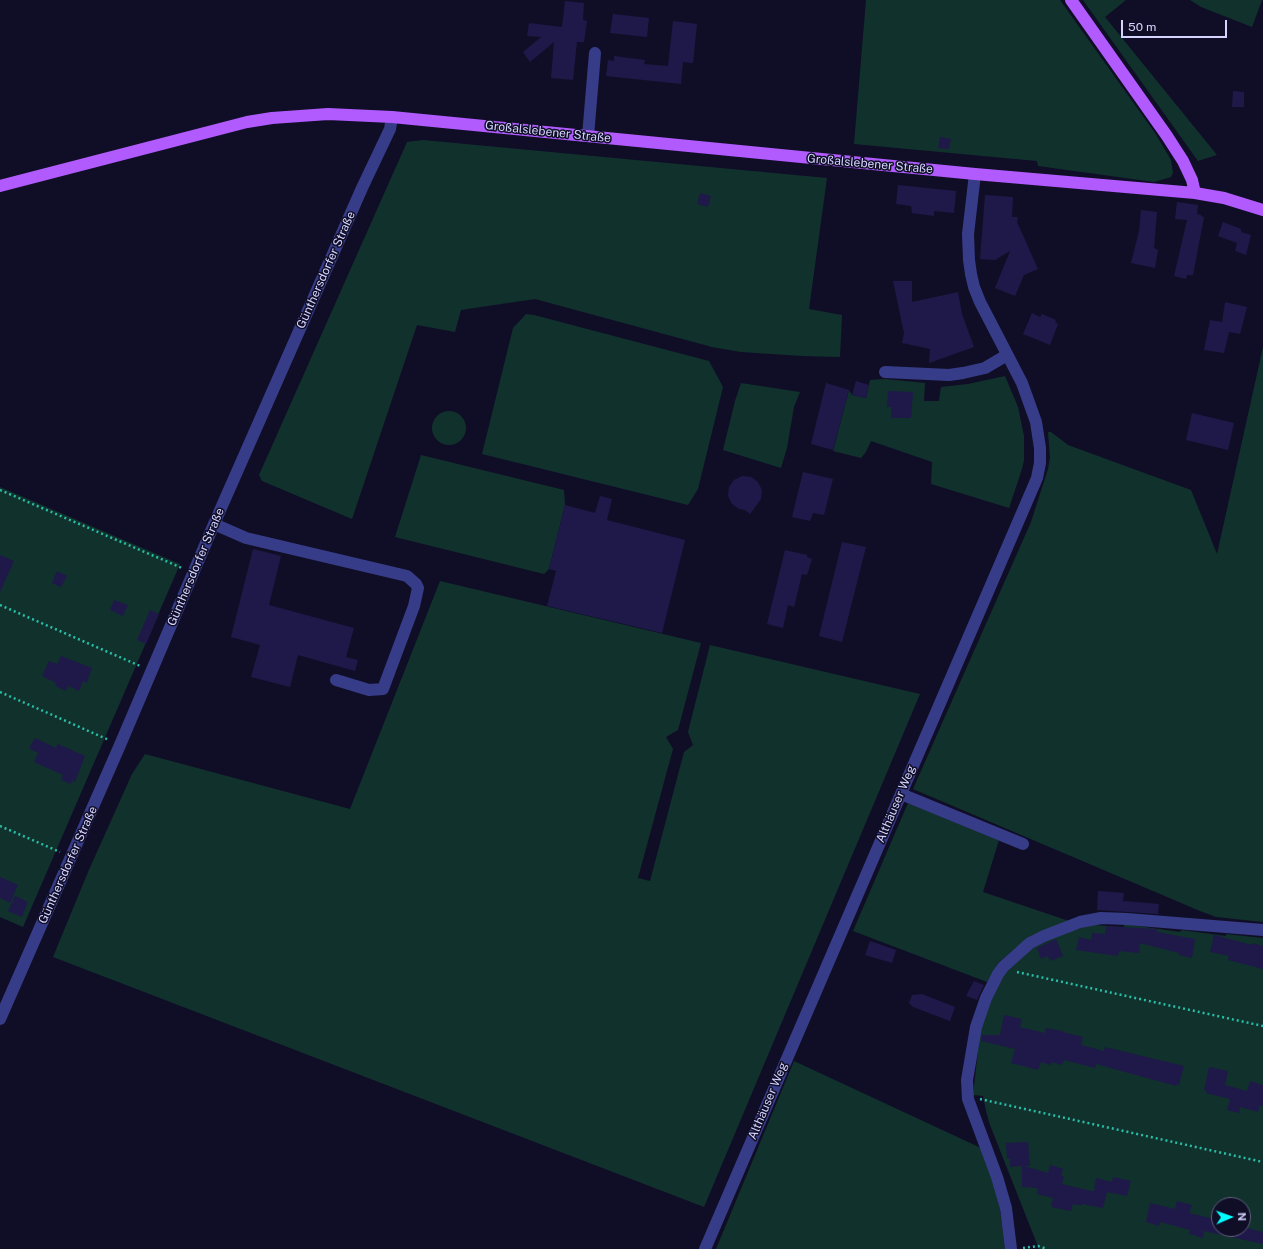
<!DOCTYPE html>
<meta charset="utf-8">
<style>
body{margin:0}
#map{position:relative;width:1263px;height:1249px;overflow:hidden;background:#100e27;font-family:"Public Sans",sans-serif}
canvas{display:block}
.north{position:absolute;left:1211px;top:1197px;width:40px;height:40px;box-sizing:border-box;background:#100e27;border:1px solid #5f5d7d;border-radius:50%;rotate:88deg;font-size:11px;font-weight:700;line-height:16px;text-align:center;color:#d5d4ff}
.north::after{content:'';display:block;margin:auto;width:14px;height:18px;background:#0ff;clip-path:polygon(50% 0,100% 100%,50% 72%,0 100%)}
.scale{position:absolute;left:1121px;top:20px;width:106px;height:18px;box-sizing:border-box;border:2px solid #d5d4ff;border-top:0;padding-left:5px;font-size:12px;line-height:14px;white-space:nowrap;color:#d5d4ff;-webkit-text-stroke:3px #100e27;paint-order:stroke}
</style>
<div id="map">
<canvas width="1263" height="1249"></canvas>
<div class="north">N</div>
<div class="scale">50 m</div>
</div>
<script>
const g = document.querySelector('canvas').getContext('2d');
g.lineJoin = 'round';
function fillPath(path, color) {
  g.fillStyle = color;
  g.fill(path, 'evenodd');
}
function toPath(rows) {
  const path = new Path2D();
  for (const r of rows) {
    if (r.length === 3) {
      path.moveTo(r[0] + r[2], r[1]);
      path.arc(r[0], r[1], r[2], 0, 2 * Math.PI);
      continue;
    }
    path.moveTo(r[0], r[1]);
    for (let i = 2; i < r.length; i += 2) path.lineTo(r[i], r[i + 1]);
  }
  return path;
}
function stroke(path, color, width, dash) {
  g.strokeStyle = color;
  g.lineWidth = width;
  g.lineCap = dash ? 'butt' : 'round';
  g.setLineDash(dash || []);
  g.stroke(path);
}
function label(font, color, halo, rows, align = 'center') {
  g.font = font + ' "Public Sans",sans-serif';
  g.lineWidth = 3;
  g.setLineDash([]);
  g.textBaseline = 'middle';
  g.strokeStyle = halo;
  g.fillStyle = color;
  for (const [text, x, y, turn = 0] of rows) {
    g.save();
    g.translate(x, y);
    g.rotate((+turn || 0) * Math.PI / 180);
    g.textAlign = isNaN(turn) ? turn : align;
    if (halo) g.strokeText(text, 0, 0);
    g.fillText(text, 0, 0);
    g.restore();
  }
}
fillPath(toPath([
 [866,0,1060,0,1155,133,1171,160,1173,173,1171,177,1154,182,1038,166,1037,161,854,144],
 [1083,0,1126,0,1105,17,1217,155,1198,161],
 [1190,0,1262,0,1252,27,1201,7],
 [423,140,827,178,809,309,842,315,840,357,802,356,741,352,712,347,535,299,461,310,455,332,417,325,352,519,262,481,259,475,407,142],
 [526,314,534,315,709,361,723,387,698,489,688,505,482,454,513,328],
 [1263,347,1263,922,1216,917,1200,911,913,789,1031,522,1048,469,1050,458,1048,432,1051,432,1068,445,1191,490,1217,554],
 [1005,376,1018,407,1024,436,1024,460,1022,469,1009,508,931,484,932,462,871,441,866,452,861,458,833,451,849,390,852,395,866,398,870,380,885,379,925,383,924,401,939,401,941,387,968,384],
 [741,383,800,392,794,407,787,448,781,468,723,450,735,401],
 [449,428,17],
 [421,455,564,490,565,505,549,569,544,574,395,537],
 [0,487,180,564,23,927,0,917],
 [440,581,701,643,678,730,666,737,673,749,638,878,650,881,684,752,693,745,688,732,710,645,920,694,704,1207,53,957,88,872,132,774,145,754,350,809],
 [908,803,999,840,983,892,1069,921,1029,939,1018,946,998,963,987,982,853,931],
 [1124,924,1180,932,1182,930,1226,936,1226,934,1263,938,1263,1249,1039,1249,990,1125,986,1111,983,1096,973,1095,980,1033,987,1007,1004,973,1034,947,1072,930,1094,925,1124,927],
 [1219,1205,1243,1205,1243,1229,1219,1229],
 [794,1061,981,1148,992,1175,1000,1210,1005,1249,716,1249]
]), '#11312d');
fillPath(toPath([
 [565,1,584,3,583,20,587,21,584,42,577,42,573,80,551,78,554,42,530,62,523,52,541,37,527,36,529,23,562,27],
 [613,14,649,18,647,37,610,33],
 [673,21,697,24,693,63,683,62,681,84,606,76,608,60,614,61,614,56,645,60,644,64,668,66],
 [1233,91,1244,92,1244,107,1232,107],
 [940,137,951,139,949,149,938,148],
 [898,185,956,191,954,213,934,211,934,216,912,213,911,206,896,204],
 [700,193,711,196,708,207,697,204],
 [985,195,1013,197,1012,217,1018,217,1017,222,1038,269,1024,275,1015,296,995,288,1010,251,995,260,980,259],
 [1177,202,1198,205,1197,214,1201,215,1201,216,1204,217,1193,275,1187,275,1186,279,1174,276,1187,220,1175,219],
 [1141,210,1157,212,1154,248,1158,250,1155,268,1131,263,1139,231],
 [1223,222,1241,229,1241,232,1251,235,1246,255,1235,251,1237,243,1218,236],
 [893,281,912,281,912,302,958,292,962,314,974,347,929,363,930,349,902,343,904,333],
 [1225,302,1247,307,1240,334,1229,332,1224,353,1204,350,1210,320,1222,322],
 [1032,313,1040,317,1042,314,1056,320,1055,322,1058,324,1050,345,1023,334],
 [856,381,869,385,866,398,852,395],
 [826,383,849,390,833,450,811,444],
 [888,391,913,392,911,418,891,418,891,407,887,407],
 [1192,413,1234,423,1228,450,1186,440],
 [803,472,833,479,824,515,813,513,810,521,792,517],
 [742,476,751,477,758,482,762,490,761,499,750,514,745,510,739,509,732,504,728,496,729,487,734,480],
 [600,496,612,499,607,520,685,540,662,633,547,606,556,571,549,569,565,505,595,513],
 [842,542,866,547,842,642,819,636],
 [253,549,281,556,269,605,354,628,346,657,358,660,355,671,298,655,290,687,251,677,260,645,231,637],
 [785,550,807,555,807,557,812,559,807,575,802,574,794,607,788,605,783,628,767,624],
 [0,555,14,561,0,592],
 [57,571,67,576,61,587,52,583],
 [114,600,128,605,123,616,110,610],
 [150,610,159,614,146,644,137,640],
 [61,656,92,668,87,683,83,681,79,691,68,686,66,691,55,686,56,683,42,676,49,661,57,664],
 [35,738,56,748,58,744,85,756,75,782,72,780,71,784,61,780,63,775,34,762,38,753,29,748],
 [0,877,18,885,10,903,0,898],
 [1098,891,1124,893,1123,901,1159,904,1158,914,1097,910],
 [15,896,28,902,22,917,8,911],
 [1106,926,1157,929,1157,932,1195,939,1192,958,1179,955,1179,953,1140,943,1139,953,1119,951,1118,956,1076,950,1079,937,1091,940,1092,933,1105,934],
 [1214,935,1252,945,1253,943,1263,946,1263,969,1228,960,1229,956,1210,952],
 [1056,939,1063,956,1050,961,1048,956,1041,959,1037,948],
 [870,941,896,950,892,963,865,955],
 [974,981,984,985,977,1000,966,996],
 [922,994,955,1007,950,1021,913,1007,909,1003,912,995],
 [1004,1015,1022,1019,1020,1027,1045,1033,1045,1028,1063,1031,1063,1032,1083,1037,1081,1045,1104,1051,1105,1047,1184,1066,1179,1085,1177,1084,1176,1086,1096,1064,1095,1068,1064,1060,1062,1065,1052,1062,1051,1065,1041,1062,1038,1070,1011,1063,1015,1049,981,1041,982,1035,1000,1035],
 [1209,1067,1228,1071,1225,1085,1247,1091,1250,1081,1263,1085,1263,1106,1260,1105,1258,1112,1240,1107,1239,1113,1227,1110,1230,1099,1206,1093,1207,1091,1204,1090],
 [1028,1142,1030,1166,1024,1166,1048,1173,1050,1165,1063,1169,1061,1176,1064,1177,1062,1184,1091,1191,1094,1191,1096,1178,1112,1182,1113,1177,1131,1181,1127,1196,1107,1192,1103,1208,1082,1204,1082,1206,1073,1204,1071,1211,1051,1207,1053,1198,1037,1194,1038,1188,1022,1187,1022,1166,1010,1167,1010,1159,1007,1159,1006,1143],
 [1177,1201,1192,1205,1189,1213,1219,1220,1219,1229,1243,1229,1243,1227,1263,1232,1263,1244,1204,1231,1203,1238,1189,1234,1190,1230,1160,1222,1159,1226,1146,1222,1150,1203,1175,1209]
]), '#1e1949');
stroke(toPath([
 [0,490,182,568],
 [0,605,140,666],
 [0,692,109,740],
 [0,826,60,852],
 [1017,972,1263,1026],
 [980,1099,1263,1162],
 [1023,1248,1038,1246,1047,1249]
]), '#29bea6', 2.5, [2, 3]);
stroke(toPath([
 [588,136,595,53],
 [885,372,949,375,963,373,985,368,1007,355],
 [214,524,246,538,407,576,416,584,418,588,414,606,383,689,369,690,336,680],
 [901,794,1023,844],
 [0,1019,120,745,214,524,362,188,390,129,392,117],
 [705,1249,1037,478,1040,463,1040,448,1036,422,1022,383,980,302,974,287,971,274,969,260,968,234,975,174],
 [1011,1249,1006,1208,997,1177,968,1099,967,1080,976,1027,986,998,998,974,1003,967,1030,943,1044,936,1080,922,1101,918,1127,919,1263,930]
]), '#373c88', 12);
stroke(toPath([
 [1071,0,1167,136,1183,161,1192,180,1195,193],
 [0,186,247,122,272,118,328,114,392,117,975,174,1195,193,1224,198,1263,210]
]), '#b15bff', 12);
label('12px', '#d5d4ff', '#100e27', [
 ["Großalslebener Straße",548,132,6],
 ["Großalslebener Straße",870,164,5],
 ["Günthersdorfer Straße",326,270,-66],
 ["Günthersdorfer Straße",196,567,-67],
 ["Althäuser Weg",896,804,-67],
 ["Günthersdorfer Straße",68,865,-66],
 ["Althäuser Weg",768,1101,-67]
]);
</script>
